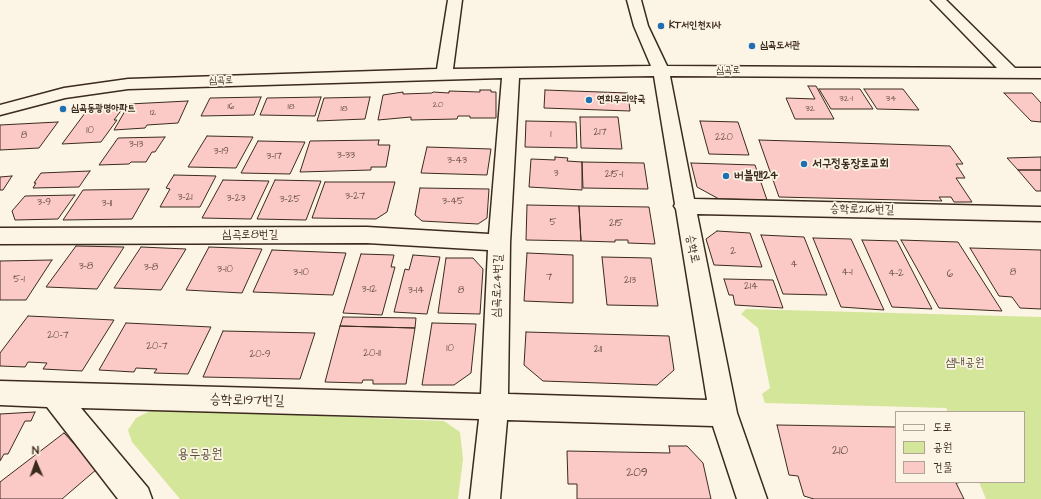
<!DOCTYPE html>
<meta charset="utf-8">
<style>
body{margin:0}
#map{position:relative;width:1041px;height:499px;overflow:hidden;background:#fcf5e5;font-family:"Architects Daughter","Poor Story",sans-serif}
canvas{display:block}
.legend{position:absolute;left:895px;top:411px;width:130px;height:72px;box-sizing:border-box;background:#fcf5e5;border:1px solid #afa495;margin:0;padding:5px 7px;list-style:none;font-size:12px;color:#3b2a1e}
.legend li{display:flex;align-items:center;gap:8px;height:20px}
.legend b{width:20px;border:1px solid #afa495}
.north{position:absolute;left:16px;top:443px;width:40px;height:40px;-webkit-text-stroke:3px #fcf5e5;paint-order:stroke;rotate:358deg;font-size:11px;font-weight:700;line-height:16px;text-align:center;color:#3b2a1e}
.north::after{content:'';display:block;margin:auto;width:14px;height:18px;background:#3b2a1e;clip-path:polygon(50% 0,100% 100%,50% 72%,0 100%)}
</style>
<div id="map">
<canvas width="1041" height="499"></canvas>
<ul class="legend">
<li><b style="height:5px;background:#fcf5e5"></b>도로</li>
<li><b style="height:11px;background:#d4e69a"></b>공원</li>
<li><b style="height:11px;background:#fbcac7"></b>건물</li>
</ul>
<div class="north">N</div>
</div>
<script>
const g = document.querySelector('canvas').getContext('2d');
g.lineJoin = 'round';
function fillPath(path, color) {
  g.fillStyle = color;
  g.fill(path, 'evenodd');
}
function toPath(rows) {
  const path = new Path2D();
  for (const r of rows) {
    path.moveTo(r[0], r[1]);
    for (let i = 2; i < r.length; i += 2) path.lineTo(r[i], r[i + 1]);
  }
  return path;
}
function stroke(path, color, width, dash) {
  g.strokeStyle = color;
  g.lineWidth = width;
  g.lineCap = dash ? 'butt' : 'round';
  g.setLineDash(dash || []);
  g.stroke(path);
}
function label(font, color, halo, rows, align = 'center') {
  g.font = font + ' "Architects Daughter","Poor Story",sans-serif';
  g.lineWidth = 3.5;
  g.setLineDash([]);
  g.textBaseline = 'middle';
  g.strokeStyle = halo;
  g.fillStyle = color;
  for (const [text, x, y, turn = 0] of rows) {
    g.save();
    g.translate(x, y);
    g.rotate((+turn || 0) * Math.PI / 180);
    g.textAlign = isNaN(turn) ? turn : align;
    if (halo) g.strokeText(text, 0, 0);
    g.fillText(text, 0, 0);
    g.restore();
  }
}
fillPath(toPath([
 [746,309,1041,317,1041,499,986,499,979,482,1024,482,1024,412,948,412,946,408,765,403,762,394,770,388,758,328,741,314],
 [154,409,444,421,460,432,463,459,458,499,180,499,132,442,128,430,136,418]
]), '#d4e69a');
const building = toPath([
 [808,86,816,86,834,119,795,119,786,98,815,99,808,86],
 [819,89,860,89,873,109,831,109,819,89],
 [864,89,903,89,919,110,877,109,864,89],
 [480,90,491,90,491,92,496,92,496,118,470,118,470,116,458,116,457,119,411,120,411,117,378,120,383,95,403,92,403,94,432,93,433,92,449,93,449,91,480,92,480,90],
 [545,90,628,93,630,111,544,108,545,90],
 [1004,93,1032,93,1041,103,1041,122,1031,121,1004,93],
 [261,97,254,115,201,116,210,98,261,97],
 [321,97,315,116,260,115,267,98,321,97],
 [370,97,365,119,317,121,324,98,370,97],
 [188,101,178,123,147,125,145,128,114,130,129,104,188,101],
 [123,108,114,120,117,120,101,142,62,144,88,109,123,108],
 [580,117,618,117,622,149,581,148,580,117],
 [526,121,576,122,577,148,525,147,526,121],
 [700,121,738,122,749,155,709,154,700,121],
 [58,122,39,148,0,150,0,125,58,122],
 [207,136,253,137,236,168,188,167,207,136],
 [165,137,155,152,152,152,146,162,131,162,129,164,99,165,118,138,165,137],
 [379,140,378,145,390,145,386,167,371,167,371,170,300,172,310,141,379,140],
 [759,140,950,146,963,164,956,164,965,178,956,178,972,202,954,202,951,197,939,197,942,201,779,197,759,140],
 [258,141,305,142,290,174,241,173,258,141],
 [427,147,491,149,487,175,421,173,427,147],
 [555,157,568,158,567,161,582,162,582,190,529,187,531,159,555,160,555,157],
 [1041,157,1041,170,1018,170,1007,158,1041,157],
 [582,162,644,163,648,189,583,188,582,162],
 [691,163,755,165,767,200,719,199,697,187,691,163],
 [1018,170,1041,170,1041,191,1036,191,1018,170],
 [90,171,79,187,33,188,36,183,34,183,41,173,90,171],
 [174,175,216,176,200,207,160,207,170,189,166,188,174,175],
 [12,176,3,190,0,190,0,177,12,176],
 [223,180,269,181,251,219,202,218,223,180],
 [275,180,321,181,306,220,257,219,275,180],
 [325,182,395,182,387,212,376,219,312,218,325,182],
 [420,188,489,189,487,218,478,224,422,221,415,215,420,188],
 [149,189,132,219,63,220,83,190,149,189],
 [75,195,58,219,15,220,12,211,25,196,75,195],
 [527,205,579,206,581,241,526,240,527,205],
 [579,206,649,207,655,244,628,243,628,240,615,240,615,242,581,241,579,206],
 [717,231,750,233,762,267,714,265,706,239,717,231],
 [761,235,804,237,827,295,783,294,761,235],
 [813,238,851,239,884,310,841,307,813,238],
 [862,240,897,241,932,309,892,307,862,240],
 [901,240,958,242,1002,311,939,308,901,240],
 [76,246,124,247,97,289,46,287,76,246],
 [141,247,186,249,161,290,114,288,141,247],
 [209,247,262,249,242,293,186,290,209,247],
 [970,248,1041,250,1041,309,1020,308,1012,297,999,296,970,248],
 [272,250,346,253,333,295,253,292,272,250],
 [527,253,573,255,573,303,524,301,527,253],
 [361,254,394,255,391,267,395,267,382,315,343,313,361,254],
 [413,255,440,257,427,314,394,312,405,269,409,270,413,255],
 [602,257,651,258,658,306,607,305,602,257],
 [446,258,473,258,483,269,480,314,438,313,446,258],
 [52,260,26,300,0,300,0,261,52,260],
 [724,279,773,280,783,308,735,305,733,295,729,295,724,279],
 [28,316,114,320,82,371,43,369,47,363,28,362,25,367,0,366,0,353,28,316],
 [343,317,416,318,415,328,340,326,343,317],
 [126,323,211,327,188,374,154,373,157,369,136,368,134,372,99,370,126,323],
 [432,323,476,324,471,373,454,385,422,385,432,323],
 [340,326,415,328,406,384,373,384,373,380,363,380,362,383,325,382,340,326],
 [223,331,315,333,300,379,203,377,223,331],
 [526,332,669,336,674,370,657,385,543,381,524,365,526,332],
 [35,412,31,421,25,421,8,454,4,454,0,461,0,414,35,412],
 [777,425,896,427,896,482,964,482,956,483,964,499,814,499,804,496,798,476,789,475,777,425],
 [64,433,97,469,62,499,0,499,0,482,64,433],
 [669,446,687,446,703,463,711,499,577,499,577,484,568,484,567,451,670,453,669,446]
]);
fillPath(building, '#fbcac7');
stroke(building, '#3b2a1e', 1);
const minor = toPath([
 [448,0,462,0,453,69,651,66,634,26,627,0,641,0,648,26,667,66,997,68,931,0,946,0,1015,68,1041,68,1041,78,670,76,694,199,1041,207,1041,221,697,214,737,413,767,499,737,499,713,426,507,420,500,499,470,499,479,419,81,408,148,488,152,499,118,499,47,407,0,405,0,381,481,394,488,250,367,243,0,244,0,228,367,227,489,234,502,78,128,89,65,98,0,115,0,105,64,88,128,79,437,69,448,0],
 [654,76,675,204,674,206,676,209,707,400,508,394,510,243,519,78,654,76]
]);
stroke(minor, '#3b2a1e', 3);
fillPath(minor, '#fcf5e5');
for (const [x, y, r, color] of [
 [661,26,4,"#1f6fb2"],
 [752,46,4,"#1f6fb2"],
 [589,100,4,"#1f6fb2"],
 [63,109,4,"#1f6fb2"],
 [804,164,4,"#1f6fb2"],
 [726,176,4,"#1f6fb2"]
]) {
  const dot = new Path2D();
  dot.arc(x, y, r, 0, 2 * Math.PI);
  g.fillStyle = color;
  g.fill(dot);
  stroke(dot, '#fcf5e5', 1.5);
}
label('9px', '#6b5248', null, [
 ["32-1",846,99],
 ["34",891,99],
 ["20",438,105],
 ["16",231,107],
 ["18",291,107],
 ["18",344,109],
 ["32",810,109],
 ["12",153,113]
]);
label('bold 10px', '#3b2a1e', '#fcf5e5', [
 ["KT서인천지사",669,26],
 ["심곡도서관",760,46],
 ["연희우리약국",597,100],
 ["심곡동광명아파트",71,109]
], 'left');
label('10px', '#3b2a1e', '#fcf5e5', [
 ["심곡로",728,71],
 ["심곡로",221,81,-2]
]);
label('10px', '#6b5248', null, [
 ["10",90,131],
 ["217",600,133],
 ["1",551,135],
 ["8",24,136],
 ["220",724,138],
 ["3-13",136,145],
 ["3-19",221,152],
 ["3-33",346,156],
 ["3-17",274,157],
 ["3-43",457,161],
 ["3",556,174],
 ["215-1",614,175],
 ["3-27",355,197],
 ["3-21",185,198],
 ["3-23",236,199],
 ["3-25",290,200],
 ["3-45",453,202],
 ["3-9",44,203],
 ["3-11",107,204],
 ["5",553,223],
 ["215",616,224],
 ["2",733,252],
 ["4",794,265],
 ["3-8",86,267],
 ["3-8",151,268],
 ["3-10",225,270],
 ["3-10",301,273],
 ["4-1",847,273],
 ["8",1013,273],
 ["4-2",896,274],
 ["6",950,275],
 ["7",549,278],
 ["5-1",19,280],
 ["213",630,281],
 ["214",751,287],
 ["3-12",369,290],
 ["3-14",416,291],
 ["8",461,291],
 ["20-7",58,336],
 ["20-7",157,347],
 ["10",450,349],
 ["211",598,350],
 ["20-11",372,354],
 ["20-9",260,355]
]);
label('bold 12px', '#3b2a1e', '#fcf5e5', [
 ["서구정동장로교회",812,164],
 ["버블맨24",734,176]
], 'left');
label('12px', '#3b2a1e', '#fcf5e5', [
 ["승학로216번길",862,210,1],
 ["심곡로8번길",250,235],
 ["승학로",692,249,79],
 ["심곡로24번길",498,286,-88]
]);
label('12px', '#5a5037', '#fcf5e5', [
 ["샘내공원",965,363]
]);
label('12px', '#6b5248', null, [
 ["210",840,451],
 ["209",637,473]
]);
label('14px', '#3b2a1e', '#fcf5e5', [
 ["승학로197번길",247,401,1]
]);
label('14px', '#5a5037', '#fcf5e5', [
 ["용두공원",200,455]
]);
</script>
